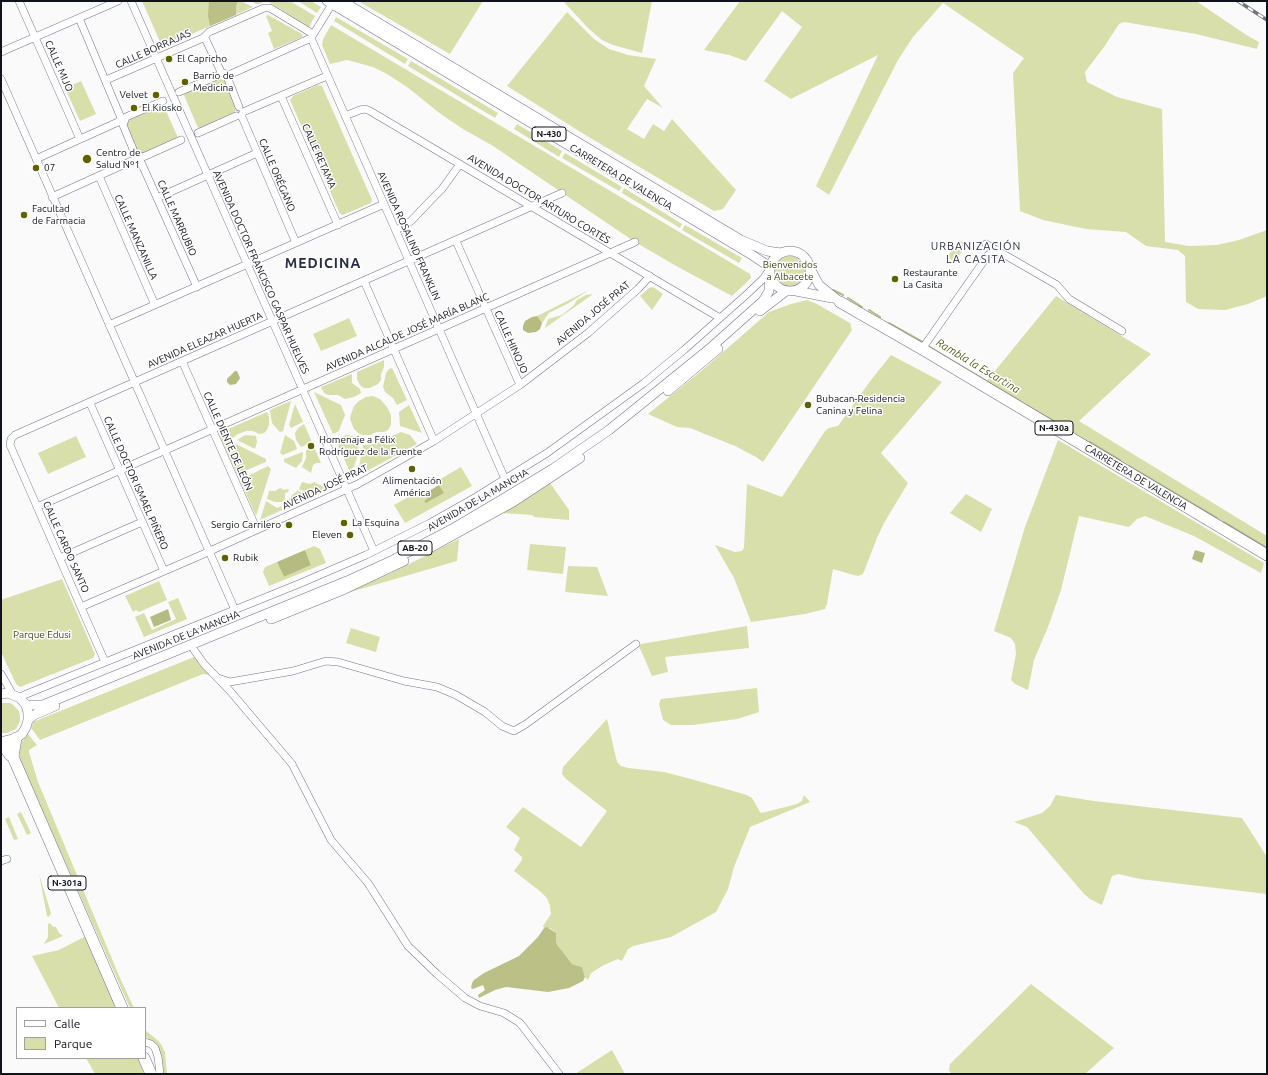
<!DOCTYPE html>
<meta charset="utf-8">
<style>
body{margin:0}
#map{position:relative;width:1268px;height:1075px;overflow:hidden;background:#fafafa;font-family:Ubuntu,sans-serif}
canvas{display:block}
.frame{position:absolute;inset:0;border:2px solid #10121c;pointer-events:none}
.legend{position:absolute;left:16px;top:1007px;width:130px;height:52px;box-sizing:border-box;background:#fff;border:1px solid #9fa0a4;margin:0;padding:5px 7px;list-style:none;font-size:12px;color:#10121c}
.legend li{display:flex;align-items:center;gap:8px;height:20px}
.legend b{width:20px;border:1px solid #9fa0a4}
</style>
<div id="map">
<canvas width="1268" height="1075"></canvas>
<div class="frame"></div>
<ul class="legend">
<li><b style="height:5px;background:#fff"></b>Calle</li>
<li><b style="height:11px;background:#d9dfaa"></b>Parque</li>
</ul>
</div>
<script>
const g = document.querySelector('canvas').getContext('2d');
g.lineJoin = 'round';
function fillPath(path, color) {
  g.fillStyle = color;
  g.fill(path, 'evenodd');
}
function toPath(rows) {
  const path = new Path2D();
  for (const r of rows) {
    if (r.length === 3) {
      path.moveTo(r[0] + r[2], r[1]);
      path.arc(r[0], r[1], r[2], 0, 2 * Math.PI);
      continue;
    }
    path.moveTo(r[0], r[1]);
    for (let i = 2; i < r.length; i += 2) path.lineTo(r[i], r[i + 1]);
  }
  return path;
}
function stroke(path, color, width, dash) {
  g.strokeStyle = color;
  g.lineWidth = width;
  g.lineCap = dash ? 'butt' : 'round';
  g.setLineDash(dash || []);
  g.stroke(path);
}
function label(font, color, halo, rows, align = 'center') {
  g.font = font + ' Ubuntu,sans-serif';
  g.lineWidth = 3;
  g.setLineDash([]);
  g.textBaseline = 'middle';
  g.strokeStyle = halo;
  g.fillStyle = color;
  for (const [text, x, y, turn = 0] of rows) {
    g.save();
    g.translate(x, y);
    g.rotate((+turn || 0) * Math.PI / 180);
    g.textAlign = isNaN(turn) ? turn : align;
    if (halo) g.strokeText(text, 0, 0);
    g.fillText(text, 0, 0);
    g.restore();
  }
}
fillPath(toPath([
 [142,1,241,1,253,7,165,46,161,44],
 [251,1,290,1,315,16,309,27,269,2,266,1,259,4,256,4],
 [298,1,311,1,321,7,317,13],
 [358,1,483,1,450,54],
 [563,1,652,1,642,53,613,45,602,40,588,28],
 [740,1,1196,1,1248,36,1259,42,1257,49,1196,34,1124,22,1119,24,1104,47,1085,72,1087,82,1117,97,1162,109,1165,242,1189,246,1217,245,1239,240,1267,230,1267,296,1248,304,1225,310,1198,309,1186,302,1185,256,1178,250,1146,246,1126,232,1086,229,1043,220,1020,211,1013,73,1024,58,943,3,913,37,898,60,829,195,816,186,878,55,791,99,764,81,802,27,782,11,746,61,729,55,704,50],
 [567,12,594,39,609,49,628,55,656,59,644,86,663,108,647,99,627,129,644,139,653,124,664,131,672,119,736,190,723,209,714,211,587,136,507,86],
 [268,15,302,34,302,37,274,49,268,33,272,31,266,16],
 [336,17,408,59,405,64,334,21],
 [331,25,750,274,751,278,732,296,678,267,635,242,493,146,463,129,442,115,407,87,387,74,373,67,347,60,330,64,322,45,323,39],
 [411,61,498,113,495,118,408,66],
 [216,78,226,81,237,105,235,112,233,115,199,130,183,93],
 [81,81,96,114,80,121,65,88],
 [318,85,322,86,372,200,371,203,343,215,340,214,290,100,293,96],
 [162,102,179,140,144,154,135,150,124,124,129,116],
 [517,124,562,151,559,157,514,129],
 [565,153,622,187,619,191,562,158],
 [624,188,682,224,680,228,622,193],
 [685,225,742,258,739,263,682,230],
 [959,240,966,245,955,262,947,257],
 [790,271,15],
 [653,287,663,294,652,310,640,296,649,288],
 [589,290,569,303,549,313,542,323,537,316],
 [593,294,545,328,548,319,562,315,574,305,577,300,586,295],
 [1056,296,1151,354,1079,421,1267,536,1267,549,986,382],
 [807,300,815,303,850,323,852,330,763,462,756,457,735,446,690,428,677,427,648,414,699,373,769,312,791,304],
 [349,318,357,336,321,351,313,334],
 [891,355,942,382,881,453,908,483,884,523,877,538,863,574,858,576,850,574,833,569,827,604,825,609,805,614,751,622,734,578,715,545,735,552,742,551,744,548,747,484,782,497,825,431,829,428,838,426,871,380],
 [384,360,384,367,381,374,381,380,378,384,370,388,364,388,360,385,357,379,357,372],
 [392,368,407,400,397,405,393,398,385,392,383,387,386,373,389,369],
 [352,374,352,383,360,389,361,393,354,397,345,399,338,395,328,395,324,393,321,387],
 [314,392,341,405,345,415,342,422,339,431,333,434],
 [373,396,380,399,387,407,391,415,391,425,388,430,384,432,377,432,370,435,362,435,358,433,354,429,350,419,351,414,354,406,359,401,366,397],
 [291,401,283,431,280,432,272,423,270,410],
 [295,404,303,422,291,428,289,425],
 [409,405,422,433,400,426,399,412],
 [267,412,269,417,269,425,267,430,264,433,259,434,253,431,246,431,238,434,233,438,227,434,226,430],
 [304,424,312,442,301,447,296,440,295,433,298,428],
 [401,432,410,435,417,444,365,472,362,468,359,467,363,445,374,444],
 [245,435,256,436,257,442,255,449,237,440],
 [285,435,294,441,297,449,283,455,280,453],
 [347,435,360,438,357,458,354,466,350,472,335,439],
 [76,436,86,457,48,474,38,453],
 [220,436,266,459,266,462,237,474],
 [1058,440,1264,563,1261,573,1194,536,1145,516,1137,519,1129,527,1079,516,1061,590,1048,627,1034,660,1028,690,1015,684,1011,680,1016,654,1015,644,1011,638,994,631,1025,527],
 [314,447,321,463,316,463,313,465,311,473,302,467,306,458,306,450],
 [303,452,302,461,296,468,284,462,284,459],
 [268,466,271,469,256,516,240,480],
 [461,467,472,486,405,523,394,505,421,490,427,499,443,493,437,481],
 [302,482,310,484,314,482,329,490,310,498,306,492,299,489],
 [550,483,569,510,569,520,534,517,532,515,502,513],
 [280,488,284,490,288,489,289,490,288,492,285,493,285,498,283,502,275,502,267,499,269,491,275,491],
 [298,491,305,495,308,499,286,509,284,505,293,494],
 [966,494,992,509,981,532,950,513],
 [266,501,277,508,281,506,282,510,260,520],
 [459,539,457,561,347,593,391,573],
 [530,544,566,547,563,574,527,570],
 [314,546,320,549,326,563,269,586,263,572,265,567,277,562,284,577,311,565,305,550],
 [568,566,597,567,608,596,565,592],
 [62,579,95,654,93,658,20,687,16,684,1,652,1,600],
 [159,581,167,600,139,612,136,610,133,612,125,596],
 [178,598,187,619,144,637,135,617,144,613,152,630,176,619,168,602],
 [747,626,749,648,665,657,668,672,652,676,639,646,641,644],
 [351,628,380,637,376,652,346,643],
 [194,657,200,665,208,671,210,675,203,674,40,740,31,728,33,722],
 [757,688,759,712,737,719,693,725,671,725,663,720,659,704,661,699],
 [1,703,10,703,13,705,19,711,20,716,20,721,16,729,7,733,1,733],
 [607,719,617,762,621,766,628,768,664,772,691,779,747,795,752,798,760,812,762,813,797,804,802,801,804,795,810,802,750,827,734,867,728,889,716,912,671,937,633,946,628,949,622,961,618,959,604,965,591,973,588,980,585,977,582,967,572,964,561,951,556,942,556,933,550,928,544,928,543,926,551,914,550,906,547,898,541,892,514,871,522,860,522,857,514,850,520,838,506,827,523,807,581,847,607,811,566,779,562,774,563,767],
 [28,734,37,745,29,750,29,752,38,782,120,978,134,1008,130,1008,23,767,20,759,19,751,21,743],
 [1056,795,1094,801,1242,818,1267,857,1267,894,1140,879,1118,874,1112,876,1102,905,1090,899,1084,894,1027,827,1014,822,1042,813,1050,806],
 [21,812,31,833,27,835,17,814],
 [9,817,18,839,14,840,5,819],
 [39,874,51,913,49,917,47,916],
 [50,923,53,927,56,927,59,933,63,936,44,944,48,937,48,924],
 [86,936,117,1008,59,1008,32,956,59,950],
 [1031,984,1114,1048,1085,1074,951,1074,949,1070,950,1064],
 [145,1030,155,1038,161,1044,165,1052,167,1074,163,1074,160,1053,157,1045,145,1036],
 [612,1050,625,1074,575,1074],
 [86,1058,138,1058,144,1074,95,1074]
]), '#d9dfaa');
fillPath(toPath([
 [209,1,238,1,236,6,236,15,210,26,208,16],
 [547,927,556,933,556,942,558,946,572,964,582,967,585,977,583,981,569,988,548,992,506,987,495,990,479,998,478,995,485,990,483,985,473,989,471,988,472,983,474,980,484,973,519,956,538,937,544,928]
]), '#bbc186');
fillPath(toPath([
 [537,316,542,323,540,329,536,332,528,333,523,330,523,326,525,321,532,317],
 [235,371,237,371,240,378,236,384,230,385,227,382,227,379],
 [439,485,444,493,426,503,424,501,427,499,424,494],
 [305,550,311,565,284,577,277,562],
 [1195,550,1205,553,1202,563,1192,559],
 [168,609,171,620,154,627,150,617]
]), '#b5bb81');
stroke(toPath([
 [833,290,843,295],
 [848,298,862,307],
 [869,310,880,317],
 [889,323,923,342],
 [928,346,1020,401],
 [1026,405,1073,432],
 [1090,442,1120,460],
 [1129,466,1217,518],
 [1224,522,1267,548]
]), '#b5bb81', 2);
const minor = toPath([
 [19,1,80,139],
 [131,1,374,551],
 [203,38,206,40,221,72,226,74,231,74,311,38],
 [311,38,505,479],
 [311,38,332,4],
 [1,52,118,1],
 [1,79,235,610],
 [228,79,239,107],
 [106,80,203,38,209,32,264,8,270,8,313,34],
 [179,92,217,76],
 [281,96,338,225],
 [163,101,126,117,123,125,135,154,143,157,181,140],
 [345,116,360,110,365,109,370,111,720,318],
 [198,133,236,116],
 [36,159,118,122,121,118,79,18],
 [99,176,155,305],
 [52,197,136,159,140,160,197,287],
 [157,198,257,153],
 [400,228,411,221,432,199,442,189,460,164],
 [456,241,520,385],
 [296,243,242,117,242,115,243,112,327,76],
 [986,244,1057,285,1069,299,1122,331],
 [364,281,434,441],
 [109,325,384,204],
 [922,349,988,255,997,250],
 [182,361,257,530],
 [90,403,164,571],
 [37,507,635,242],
 [60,558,142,522],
 [81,607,199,556,358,484,434,441,520,385,588,333,638,289,650,276],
 [194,650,204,664,230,691,292,764,331,840,368,883,408,946,437,974,465,998,480,1006,504,1013,520,1023,559,1074],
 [105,662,10,445,11,439,15,435,562,193],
 [1,674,13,695],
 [218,678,230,682,293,671,326,661,338,662,404,681,437,687,456,695,485,712,502,726,514,731,526,724,636,644],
 [20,698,24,695,301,583,366,555,430,523,476,497,547,453,644,383,684,350,746,295,763,279,770,269],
 [1,861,7,859],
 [145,1042,151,1044,155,1048,158,1057,160,1074]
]);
const major = toPath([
 [327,1,752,255,770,267],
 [342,1,741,240,767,251,781,253],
 [790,271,20],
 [811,270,819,285,840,302],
 [796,291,832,298],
 [760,311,786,291],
 [668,391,718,349],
 [426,550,513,502,580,458],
 [271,619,345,589,404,561],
 [1,694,8,693,20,698,26,705,28,713,28,720,26,727,22,734,16,738,1,742],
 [26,705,43,705,347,581,393,560,452,529,501,500,554,468,609,430,708,350,763,301,769,291,770,272],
 [28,720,34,715,55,706]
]);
const highway = toPath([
 [840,302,922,349,1267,555],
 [1,742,10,755,13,757,122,1008],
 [13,757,16,738],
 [144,1058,151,1074]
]);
stroke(minor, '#717490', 8);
stroke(major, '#717490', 10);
stroke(highway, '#717490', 12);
stroke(minor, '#fff', 7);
stroke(major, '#fff', 9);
stroke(highway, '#fff', 11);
const rail = toPath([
 [1238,1,1267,20]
]);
stroke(rail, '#74757b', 3.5);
stroke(rail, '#fff', 2, [6]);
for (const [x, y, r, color] of [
 [169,59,4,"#5e6300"],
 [185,82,4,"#5e6300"],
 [156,95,4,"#5e6300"],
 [134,108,4,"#5e6300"],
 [87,159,5,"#5e6300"],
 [36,168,4,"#5e6300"],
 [24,215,4,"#5e6300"],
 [895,279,4,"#5e6300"],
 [808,405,4,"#5e6300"],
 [311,446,4,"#5e6300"],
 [412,469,4,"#5e6300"],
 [344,523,4,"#5e6300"],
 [289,525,4,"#5e6300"],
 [350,535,4,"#5e6300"],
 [225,558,4,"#5e6300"]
]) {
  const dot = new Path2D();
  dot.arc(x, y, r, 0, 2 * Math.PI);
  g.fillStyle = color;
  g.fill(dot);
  stroke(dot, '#fff', 1.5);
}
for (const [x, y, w] of [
 [549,134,34],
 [1054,428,38],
 [415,548,34],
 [67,883,38]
]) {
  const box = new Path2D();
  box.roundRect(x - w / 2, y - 7, w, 14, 3);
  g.fillStyle = '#fff';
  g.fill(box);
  stroke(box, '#10121c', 1);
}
label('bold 9px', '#10121c', null, [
 ["N-430",549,134],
 ["N-430a",1054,428],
 ["AB-20",415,548],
 ["N-301a",67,883]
]);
label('10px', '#10121c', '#fff', [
 ["CALLE BORRAJAS",153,49,-24],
 ["CALLE MIJO",59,66,66],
 ["CALLE RETAMA",319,156,66],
 ["CALLE ORÉGANO",277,175,67],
 ["CARRETERA DE VALENCIA",621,177,31],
 ["AVENIDA DOCTOR ARTURO CORTÉS",539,199,31],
 ["CALLE MARRUBIO",177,218,66],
 ["AVENIDA ROSALIND FRANKLIN",409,236,66],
 ["CALLE MANZANILLA",136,237,66],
 ["AVENIDA DOCTOR FRANCISCO GASPAR HUELVES",261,272,66],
 ["AVENIDA JOSÉ PRAT",593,313,-40],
 ["AVENIDA ALCALDE JOSÉ MARÍA BLANC",407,332,-24],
 ["AVENIDA ELEAZAR HUERTA",205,340,-24],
 ["CALLE HINOJO",511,342,66],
 ["CALLE DIENTE DE LEÓN",228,441,66],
 ["CARRETERA DE VALENCIA",1136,477,31],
 ["CALLE DOCTOR ISMAEL PIÑERO",136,483,66],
 ["AVENIDA JOSÉ PRAT",325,487,-25],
 ["AVENIDA DE LA MANCHA",478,500,-30],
 ["CALLE CARDO SANTO",66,547,66],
 ["AVENIDA DE LA MANCHA",186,635,-22]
]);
label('10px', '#10121c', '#fff', [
 ["El Capricho",177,59],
 ["Barrio de",193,76],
 ["Medicina",193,88],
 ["Velvet",148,95,"right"],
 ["El Kiosko",142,108],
 ["Centro de",96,153],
 ["Salud Nº1",96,165],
 ["07",44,168],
 ["Facultad",32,209],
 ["de Farmacia",32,221],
 ["Restaurante",903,273],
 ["La Casita",903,285],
 ["Bubacan-Residencia",816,399],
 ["Canina y Felina",816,411],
 ["Homenaje a Félix",319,440],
 ["Rodríguez de la Fuente",319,452],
 ["Alimentación",412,481,"center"],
 ["América",412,493,"center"],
 ["La Esquina",352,523],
 ["Sergio Carrilero",281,525,"right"],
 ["Eleven",342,535,"right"],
 ["Rubik",233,558]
], 'left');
label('10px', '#3e4215', '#fff', [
 ["Bienvenidos",790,265],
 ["a Albacete",790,277],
 ["Parque Edusi",42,635]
]);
g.letterSpacing = '1px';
label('11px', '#292c44', '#fff', [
 ["URBANIZACIÓN",976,246],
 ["LA CASITA",976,259]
]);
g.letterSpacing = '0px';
label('italic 11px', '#545916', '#fff', [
 ["Rambla la Escartina",978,366,31]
]);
g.letterSpacing = '1px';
label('bold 14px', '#292c44', '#fff', [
 ["MEDICINA",323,263]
]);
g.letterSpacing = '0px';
</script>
